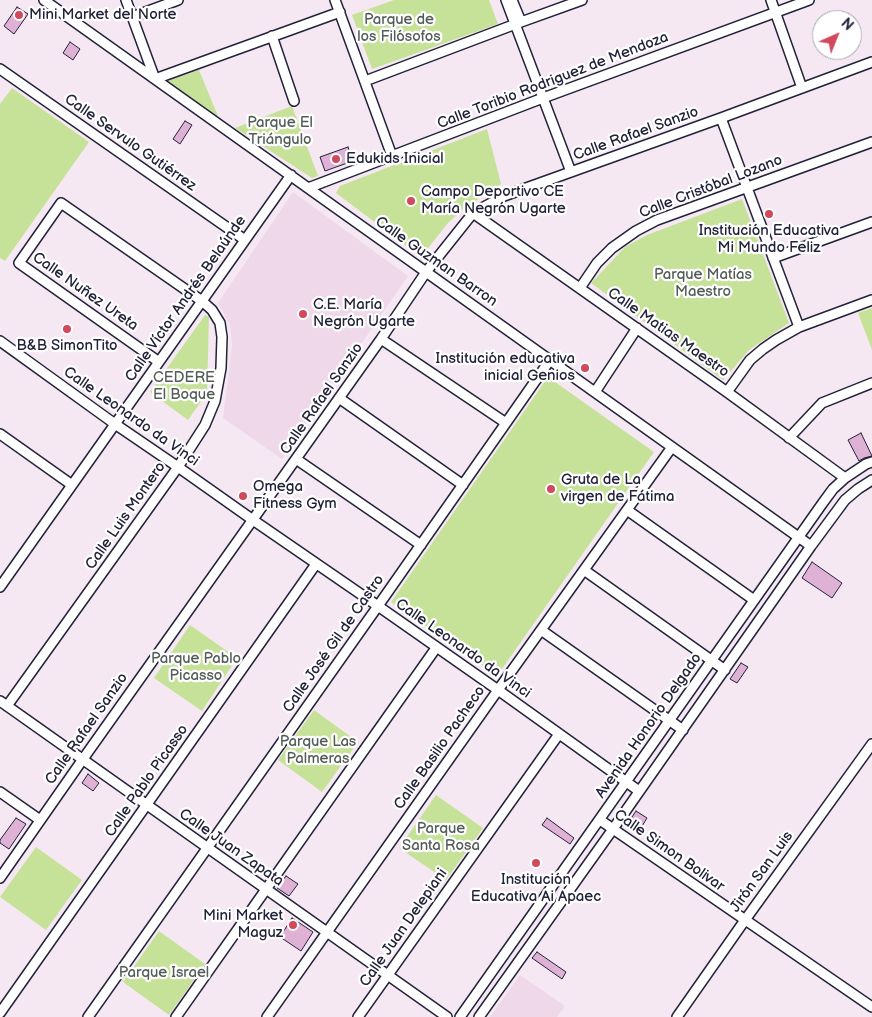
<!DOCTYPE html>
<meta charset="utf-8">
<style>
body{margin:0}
#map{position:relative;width:872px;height:1017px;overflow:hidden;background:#f5e8f2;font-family:"Balsamiq Sans",sans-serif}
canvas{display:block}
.north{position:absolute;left:812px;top:10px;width:50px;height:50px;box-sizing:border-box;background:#fff;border:1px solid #a7a7b1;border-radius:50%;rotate:44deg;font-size:14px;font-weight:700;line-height:20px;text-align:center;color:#22223b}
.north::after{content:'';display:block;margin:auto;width:18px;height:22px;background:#d1495b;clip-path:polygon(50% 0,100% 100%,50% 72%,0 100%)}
</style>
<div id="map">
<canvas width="872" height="1017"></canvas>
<div class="north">N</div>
</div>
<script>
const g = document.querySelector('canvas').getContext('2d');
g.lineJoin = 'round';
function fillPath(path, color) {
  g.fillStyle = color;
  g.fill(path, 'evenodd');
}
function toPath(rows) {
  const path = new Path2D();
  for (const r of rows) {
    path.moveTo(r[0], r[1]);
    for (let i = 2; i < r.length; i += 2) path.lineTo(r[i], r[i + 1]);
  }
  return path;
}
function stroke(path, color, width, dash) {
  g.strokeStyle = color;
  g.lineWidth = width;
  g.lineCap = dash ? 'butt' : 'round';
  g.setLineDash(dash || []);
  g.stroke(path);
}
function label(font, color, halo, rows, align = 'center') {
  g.font = font + ' "Balsamiq Sans",sans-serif';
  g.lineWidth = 4.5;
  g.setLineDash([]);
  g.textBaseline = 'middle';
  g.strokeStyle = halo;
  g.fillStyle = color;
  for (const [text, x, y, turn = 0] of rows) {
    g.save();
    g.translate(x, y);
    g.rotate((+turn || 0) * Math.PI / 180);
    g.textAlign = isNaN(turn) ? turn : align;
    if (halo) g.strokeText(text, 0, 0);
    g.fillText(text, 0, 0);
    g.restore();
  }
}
fillPath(toPath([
 [293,192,408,276,282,459,223,418,232,346,230,325,218,303],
 [520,975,565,1006,557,1017,490,1017]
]), '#eed8e9');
fillPath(toPath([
 [394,0,489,0,498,24,372,69,352,15],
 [199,70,220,121,163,82],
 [12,88,89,142,5,261,0,258,0,104],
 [292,106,318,176,312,178,235,128],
 [487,129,501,184,462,210,448,223,421,257,336,193,340,186],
 [742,199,789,323,749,350,723,380,591,283,625,247,647,235],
 [872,308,872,350,858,313],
 [205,315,209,317,207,393,188,420,150,392],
 [548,377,654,452,497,676,391,602],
 [190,625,237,658,202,711,154,678],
 [314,710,358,742,322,792,278,760],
 [436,795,483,828,446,880,399,848],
 [36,847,82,880,46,930,0,897],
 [159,931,205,964,169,1015,123,982]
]), '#c6e299');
const building = toPath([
 [17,7,28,14,14,34,4,26,17,7],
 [70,42,80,49,73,60,63,53,70,42],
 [185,121,192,125,180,144,173,139,185,121],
 [348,147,353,161,325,171,320,157,348,147],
 [861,433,872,456,864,458,859,461,848,440,861,433],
 [812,562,842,583,832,598,802,578,812,562],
 [741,663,748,667,737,683,730,679,741,663],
 [88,774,99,783,93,791,82,783,88,774],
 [636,811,647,818,639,831,628,823,636,811],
 [16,818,26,824,9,849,0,843,0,840,16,818],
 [547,818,574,838,570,844,542,825,547,818],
 [286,876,298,884,289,896,277,888,286,876],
 [292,918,313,932,301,951,280,937,292,918],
 [537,952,566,972,562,979,532,958,537,952]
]);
fillPath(building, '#dfb2d5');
stroke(building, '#22223b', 1);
const minor = toPath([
 [44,0,811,546],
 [126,0,155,79,340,12],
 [335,0,392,156],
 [506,0,571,172],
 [512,0,519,17],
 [771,0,802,88],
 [132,17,178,0],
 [272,36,294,101],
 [0,69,245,240],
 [365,81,521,22,582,0],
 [721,118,799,327],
 [308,188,543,98,809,0],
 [473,213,727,392,845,478],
 [773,258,872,222],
 [580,288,597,263,612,248,636,231,657,220,872,142],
 [381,339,506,423],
 [0,341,115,424,178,467,253,520,378,606,498,690,639,791],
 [595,392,637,328],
 [727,392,750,360,763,349,776,340,799,327,872,300],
 [339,398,463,485],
 [0,434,72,485],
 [789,438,822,403,872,383],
 [296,459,421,545],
 [627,510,754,600],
 [584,570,725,670],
 [0,587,291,175],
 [541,630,683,730],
 [0,701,447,1017],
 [7,706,178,467,205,425,215,401,221,368,222,337,220,323,212,310,202,301,61,203,19,263,159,362],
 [0,792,40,820],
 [600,820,872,1007],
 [0,878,83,759,381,339,426,272,473,213,504,196,721,118,872,62],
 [0,1013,316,564],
 [88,1017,378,606,550,360],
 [176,1017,436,648],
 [267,1017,498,690,672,447],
 [358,1017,559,734],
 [460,1017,822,504,833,489,845,478,866,464,872,462],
 [479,1017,613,829,811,546,845,500,858,489,872,480],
 [677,1017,745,920,872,744]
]);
stroke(minor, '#22223b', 12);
stroke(minor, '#fff', 9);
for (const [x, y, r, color] of [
 [19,15,5,"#d1495b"],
 [336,159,5,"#d1495b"],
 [411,201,5,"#d1495b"],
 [769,214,5,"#d1495b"],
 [303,314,5,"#d1495b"],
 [67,329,5,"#d1495b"],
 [585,368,5,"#d1495b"],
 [551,489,5,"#d1495b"],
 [243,496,5,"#d1495b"],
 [536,863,5,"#d1495b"],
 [293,925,5,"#d1495b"]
]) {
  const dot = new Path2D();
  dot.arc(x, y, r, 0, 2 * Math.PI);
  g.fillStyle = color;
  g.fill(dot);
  stroke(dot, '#fff', 2);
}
label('15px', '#22223b', '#fff', [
 ["Mini Market del Norte",29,15],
 ["Edukids Inicial",346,159],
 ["Campo Deportivo CE",421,192],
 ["María Negrón Ugarte",421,209],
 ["Institución Educativa",769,231,"center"],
 ["Mi Mundo Feliz",769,248,"center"],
 ["C.E. María",313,305],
 ["Negrón Ugarte",313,322],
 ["B&B SimonTito",67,346,"center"],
 ["Institución educativa",575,359,"right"],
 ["inicial Genios",575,376,"right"],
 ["Gruta de La",561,480],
 ["virgen de Fátima",561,497],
 ["Omega",253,487],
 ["Fitness Gym",253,504],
 ["Institución",536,880,"center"],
 ["Educativa Ai Apaec",536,897,"center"],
 ["Mini Market",283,916,"right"],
 ["Maguz",283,933,"right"]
], 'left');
label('15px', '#535c57', '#fff', [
 ["Parque de",399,20],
 ["los Filósofos",399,37],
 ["Parque El",280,123],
 ["Triángulo",280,140],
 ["Parque Matías",703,275],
 ["Maestro",703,292],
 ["CEDERE",184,378],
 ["El Boque",184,395],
 ["Parque Pablo",196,659],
 ["Picasso",196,676],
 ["Parque Las",318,742],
 ["Palmeras",318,759],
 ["Parque",441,829],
 ["Santa Rosa",441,846],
 ["Parque Israel",164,973]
]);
label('15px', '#22223b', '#fff', [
 ["Calle Toribio Rodriguez de Mendoza",553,81,-21],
 ["Calle Rafael Sanzio",636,134,-20],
 ["Calle Servulo Gutiérrez",130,143,35],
 ["Calle Cristóbal Lozano",711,187,-21],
 ["Calle Guzman Barron",436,262,35],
 ["Calle Nuñez Ureta",85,292,35],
 ["Calle Víctor Andrés Belaúnde",186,299,-55],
 ["Calle Matias Maestro",668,333,35],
 ["Calle Rafael Sanzio",322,399,-55],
 ["Calle Leonardo da Vinci",131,417,35],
 ["Calle Luis Montero",126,516,-55],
 ["Calle José Gil de Castro",334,644,-55],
 ["Calle Leonardo da Vinci",463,649,35],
 ["Avenida Honorio Delgado",649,726,-55],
 ["Calle Rafael Sanzio",87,729,-55],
 ["Calle Basilio Pacheco",440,748,-55],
 ["Calle Pablo Picasso",147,781,-55],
 ["Calle Juan Zapata",231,848,35],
 ["Calle Simon Bolivar",669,851,35],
 ["Jirón San Luis",762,872,-54],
 ["Calle Juan Delepiani",404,928,-55]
]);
</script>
